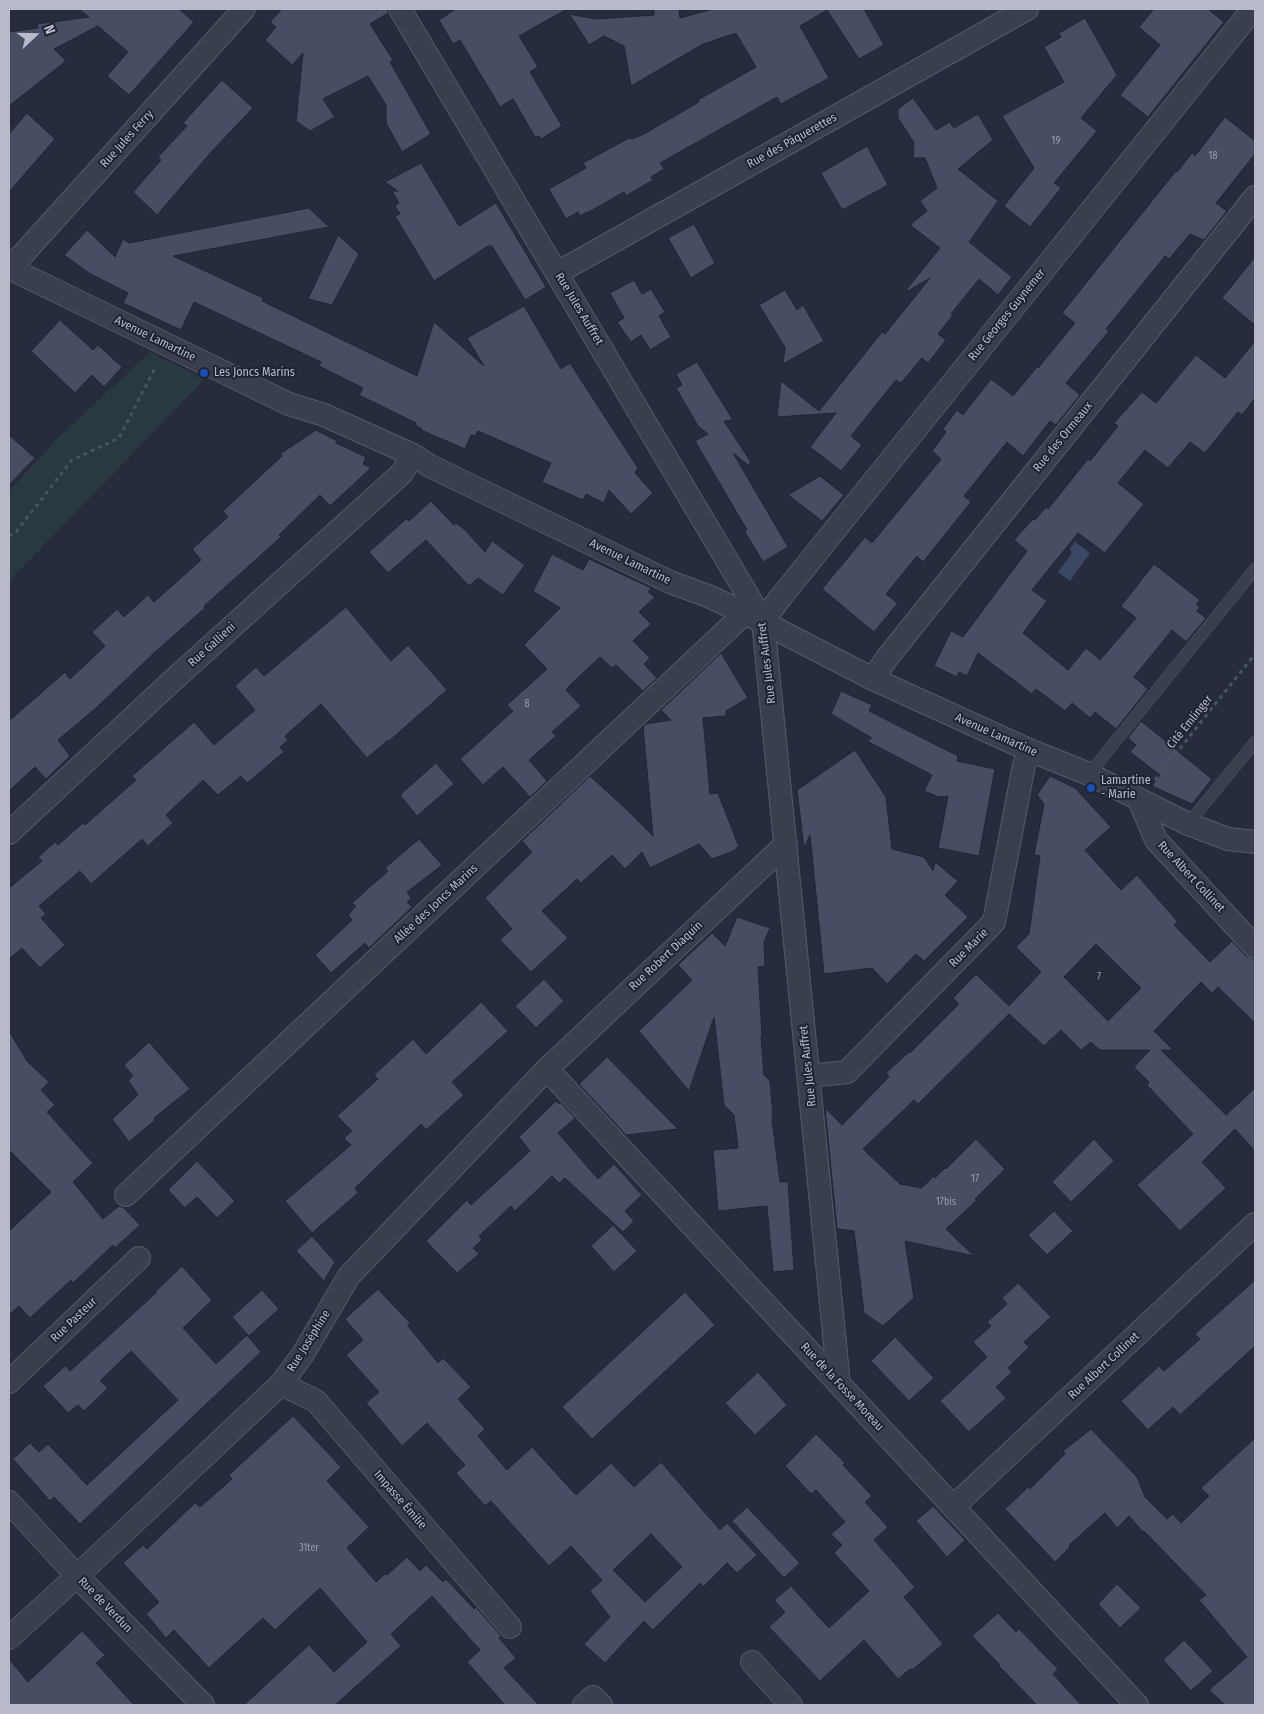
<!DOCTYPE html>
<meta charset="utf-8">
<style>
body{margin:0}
#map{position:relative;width:1264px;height:1714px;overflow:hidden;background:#262c3e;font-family:"Fira Sans Condensed",sans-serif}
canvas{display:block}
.frame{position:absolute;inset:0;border:10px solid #b6bac9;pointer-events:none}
.north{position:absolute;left:10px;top:10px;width:50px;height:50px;-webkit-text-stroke:4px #1e2433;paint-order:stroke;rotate:69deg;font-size:14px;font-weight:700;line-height:20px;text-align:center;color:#b6bac9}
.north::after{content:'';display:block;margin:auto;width:18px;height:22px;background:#b6bac9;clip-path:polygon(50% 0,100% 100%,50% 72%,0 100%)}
</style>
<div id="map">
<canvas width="1264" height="1714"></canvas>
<div class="frame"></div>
<div class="north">N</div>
</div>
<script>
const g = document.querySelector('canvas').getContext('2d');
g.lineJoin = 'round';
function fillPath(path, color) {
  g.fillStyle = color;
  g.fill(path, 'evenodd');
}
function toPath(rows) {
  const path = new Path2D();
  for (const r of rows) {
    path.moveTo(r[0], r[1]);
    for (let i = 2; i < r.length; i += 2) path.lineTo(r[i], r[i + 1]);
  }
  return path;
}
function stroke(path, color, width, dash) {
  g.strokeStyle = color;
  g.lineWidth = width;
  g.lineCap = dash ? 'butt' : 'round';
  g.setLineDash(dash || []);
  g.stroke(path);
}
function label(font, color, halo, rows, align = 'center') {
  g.font = font + ' "Fira Sans Condensed",sans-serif';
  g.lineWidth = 4;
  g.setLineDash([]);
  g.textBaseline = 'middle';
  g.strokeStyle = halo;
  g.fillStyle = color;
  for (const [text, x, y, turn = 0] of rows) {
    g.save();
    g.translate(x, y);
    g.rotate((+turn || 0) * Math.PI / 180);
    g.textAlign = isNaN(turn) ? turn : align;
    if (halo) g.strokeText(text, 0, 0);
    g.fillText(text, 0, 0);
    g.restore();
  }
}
fillPath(toPath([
 [150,352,205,379,9,581,9,491,59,437]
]), '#28393f');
fillPath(toPath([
 [1075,542,1090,553,1070,581,1058,572,1072,553,1070,549]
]), '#3c4766');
const building = toPath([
 [79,9,179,9,194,22,129,95,107,76,128,52,98,26,54,49,66,61,9,106,9,32,38,28,37,24,89,17,79,9],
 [282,9,387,9,388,13,370,24,393,60,390,62,431,134,402,152,386,123,386,105,368,76,323,99,335,117,310,131,296,121,303,53,292,65,265,40,276,27,270,22,282,9],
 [456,9,567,9,519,36,538,67,530,72,562,126,541,139,539,136,535,137,513,99,500,107,460,40,453,44,439,20,456,9],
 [654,9,679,9,680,18,713,9,864,9,884,45,859,59,827,10,800,26,829,78,781,104,777,97,660,163,664,169,651,177,653,180,626,196,624,192,587,213,587,212,580,216,578,212,566,219,549,189,586,168,583,163,629,138,632,139,644,134,699,102,698,100,756,67,736,33,703,44,631,86,624,46,604,36,589,45,574,21,571,20,573,20,569,14,595,19,654,15,654,9],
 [1154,9,1208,9,1224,22,1148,117,1120,95,1160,45,1139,27,1154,9],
 [1085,18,1117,75,1081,118,1097,131,1054,183,1061,188,1030,227,1004,206,1034,168,1002,116,1064,82,1044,47,1061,37,1059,33,1085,18],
 [222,80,253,108,213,150,157,215,133,192,161,160,158,157,187,126,183,123,222,80],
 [913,98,936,130,950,122,954,128,978,114,993,140,958,169,998,201,969,242,1012,277,998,295,979,279,951,314,953,315,938,334,946,340,928,363,922,358,901,383,896,380,851,436,862,445,841,471,810,447,836,413,777,417,781,381,819,411,882,332,885,334,930,278,908,291,906,290,940,248,910,225,927,211,920,201,937,188,925,158,913,158,914,143,898,118,898,109,913,98],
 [27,113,55,139,9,192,9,134,27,113],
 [1225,117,1255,141,1255,154,1216,203,1227,211,1204,240,1190,234,1169,259,1165,256,1106,329,1109,331,1066,383,1080,395,1056,425,1050,421,1023,456,1007,442,964,496,971,502,923,562,917,556,886,594,898,603,874,632,822,589,865,537,872,543,941,459,932,451,946,432,943,429,957,410,963,415,991,379,1013,396,1037,367,1038,368,1075,323,1062,313,1176,171,1177,172,1192,153,1195,156,1225,117],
 [867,146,888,185,842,210,821,173,867,146],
 [421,163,459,226,496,203,546,287,525,300,492,246,488,246,434,281,395,216,400,214,395,206,399,203,392,191,398,191,385,182,421,163],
 [309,208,329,227,173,256,263,298,262,301,417,376,434,322,484,366,467,338,524,306,561,369,570,363,638,468,635,473,653,493,631,514,609,490,604,503,586,494,583,500,542,482,551,463,478,431,475,436,471,435,465,449,421,430,422,429,415,425,416,423,359,395,363,388,319,366,321,362,194,302,181,330,123,303,128,293,89,273,64,255,87,230,115,257,123,239,129,243,309,208],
 [694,224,715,263,691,278,668,238,694,224],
 [338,235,359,254,332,305,308,299,338,235],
 [1255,257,1255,325,1222,298,1255,257],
 [634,280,642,294,651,289,665,312,659,316,671,337,650,350,641,335,631,342,617,322,624,318,610,293,634,280],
 [785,290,797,310,803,305,824,341,783,364,785,347,759,305,785,290],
 [60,320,93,350,98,345,122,367,104,387,92,375,75,393,31,351,60,320],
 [1255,341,1255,398,1242,415,1238,412,1205,453,1190,442,1168,468,1145,450,1118,483,1144,504,1120,534,1105,553,1078,533,1032,590,1047,601,1023,633,1068,670,1086,648,1100,660,1136,618,1121,606,1154,564,1200,600,1196,604,1200,607,1197,611,1206,618,1186,642,1172,630,1134,677,1148,689,1116,729,1095,712,1090,718,1072,703,1065,711,1036,689,1032,694,978,653,967,676,959,672,957,677,934,666,951,631,963,637,1027,551,1014,540,1033,519,1035,520,1046,507,1048,509,1088,459,1090,461,1118,426,1114,423,1142,392,1156,403,1196,355,1225,378,1255,341],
 [697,362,733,420,724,421,751,462,748,465,733,453,788,547,763,562,745,532,747,530,695,441,708,434,698,426,676,388,682,385,676,374,697,362],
 [316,430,337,441,336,443,366,457,363,464,371,468,330,506,320,495,279,535,281,537,204,606,205,608,155,652,96,708,58,740,70,756,46,779,35,767,9,791,9,721,65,672,70,679,105,646,92,632,117,609,124,617,148,595,154,602,201,560,192,549,228,517,223,511,282,456,280,454,316,430],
 [9,435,35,458,9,485,9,435],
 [820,476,844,495,822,521,788,495,820,476],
 [431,501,454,525,456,523,464,529,485,552,492,541,525,565,503,595,478,578,469,586,426,540,388,573,369,552,406,519,409,521,431,501],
 [552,554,583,570,589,559,651,588,648,592,655,597,639,612,651,624,633,641,650,658,644,664,657,678,643,691,616,665,612,668,600,657,571,684,566,690,581,706,552,732,556,736,529,760,547,781,530,797,503,767,483,785,460,759,513,711,507,705,547,669,524,645,560,608,533,591,552,554],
 [346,607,391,661,408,645,447,690,389,741,388,740,367,758,321,704,285,736,288,740,280,747,284,752,247,783,241,776,218,795,203,780,166,815,173,823,148,846,142,839,91,884,80,871,39,906,46,914,41,918,65,945,40,968,22,948,9,959,9,888,42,861,38,857,55,842,58,845,83,823,85,825,136,780,132,776,194,722,214,745,255,710,235,686,256,667,264,676,346,607],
 [721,653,748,698,726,711,726,716,703,718,710,794,718,793,739,847,736,848,736,850,712,859,699,844,650,868,642,852,625,869,612,855,581,883,577,879,542,911,568,938,531,972,500,940,512,929,485,898,532,852,522,841,590,776,626,809,653,836,643,727,646,724,671,720,661,710,721,653],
 [841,691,872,705,869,711,958,756,957,761,995,769,979,856,938,848,948,796,939,797,924,791,932,775,867,741,872,738,831,714,841,691],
 [1141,721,1212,779,1192,804,1152,786,1160,775,1130,752,1136,745,1128,738,1141,721],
 [855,750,886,797,892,849,924,857,933,871,935,862,958,881,945,895,968,917,924,961,916,954,887,984,872,968,824,974,810,835,804,848,797,790,855,750],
 [436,763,454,784,417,816,400,795,436,763],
 [1050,776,1075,788,1111,827,1085,850,1121,890,1137,875,1178,922,1174,925,1210,962,1232,941,1246,956,1255,960,1255,1023,1218,987,1212,993,1201,982,1154,1031,1173,1050,1161,1050,1226,1115,1255,1088,1255,1151,1235,1129,1202,1162,1226,1188,1180,1231,1137,1185,1193,1134,1147,1085,1149,1082,1134,1067,1150,1050,1100,1050,1091,1042,1081,1050,1061,1030,1044,1046,1009,1014,918,1104,914,1100,863,1149,900,1184,922,1188,934,1176,935,1178,945,1168,946,1169,976,1139,1005,1169,975,1199,977,1200,946,1229,974,1256,905,1241,914,1298,883,1326,864,1313,854,1231,837,1229,825,1108,842,1125,889,1077,886,1073,909,1052,910,1053,959,1004,953,998,976,974,1009,1006,1041,972,1016,947,1029,934,1040,856,1034,855,1044,804,1037,795,1050,776],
 [1096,944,1141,988,1108,1021,1064,977,1096,944],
 [419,839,442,865,407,892,411,898,407,902,412,907,369,948,365,943,331,973,315,955,352,920,348,915,356,906,352,903,388,871,385,868,419,839],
 [737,917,770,928,764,942,765,966,758,967,762,1036,761,1036,764,1075,770,1081,773,1116,772,1120,780,1182,788,1182,794,1270,773,1272,767,1206,718,1211,713,1150,738,1148,734,1115,724,1105,714,1017,689,1091,639,1031,692,980,678,965,712,933,725,946,737,917],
 [544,979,564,1001,536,1028,515,1006,544,979],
 [481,1002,508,1031,452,1082,464,1095,426,1130,421,1124,355,1188,358,1193,312,1233,285,1201,351,1145,344,1138,352,1131,337,1116,378,1079,374,1075,413,1039,426,1054,481,1002],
 [9,1031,27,1061,49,1082,41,1090,55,1105,47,1112,93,1163,73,1182,103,1219,119,1206,124,1208,140,1225,115,1248,113,1245,73,1283,71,1280,30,1318,19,1306,9,1315,9,1231,51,1192,9,1150,9,1031],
 [149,1042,190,1089,154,1118,155,1120,129,1142,112,1119,138,1095,128,1080,133,1076,124,1065,149,1042],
 [607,1057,678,1129,626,1135,579,1084,607,1057],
 [556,1101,559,1104,560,1102,575,1118,558,1133,598,1179,614,1164,642,1195,625,1211,634,1221,623,1232,565,1178,559,1183,552,1176,515,1211,511,1206,479,1236,482,1240,473,1248,479,1254,457,1273,426,1241,467,1200,471,1205,530,1151,519,1137,556,1101],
 [1094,1139,1114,1161,1071,1202,1052,1182,1094,1139],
 [197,1161,235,1201,217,1218,197,1197,185,1208,168,1190,197,1161],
 [1054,1211,1073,1231,1047,1255,1028,1235,1054,1211],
 [613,1225,637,1251,614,1272,591,1246,613,1225],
 [312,1236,335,1262,324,1281,296,1251,312,1236],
 [182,1266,212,1300,183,1328,216,1364,247,1335,261,1352,80,1524,54,1497,50,1501,13,1459,30,1443,39,1452,48,1444,87,1485,178,1400,131,1351,100,1381,108,1388,84,1411,78,1405,68,1413,43,1386,65,1366,70,1371,156,1293,155,1292,182,1266],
 [1255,1280,1255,1346,1180,1415,1173,1407,1148,1430,1121,1401,1159,1366,1164,1371,1200,1339,1195,1334,1255,1280],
 [1018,1283,1051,1317,1024,1342,1029,1347,1008,1368,1012,1372,996,1387,1006,1398,969,1432,940,1401,987,1357,973,1342,991,1326,987,1322,1007,1304,1002,1298,1018,1283],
 [378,1289,410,1323,408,1326,438,1363,443,1358,471,1387,458,1399,485,1429,478,1436,507,1470,532,1447,576,1495,611,1463,634,1487,661,1462,720,1530,727,1523,757,1555,737,1573,727,1563,703,1587,700,1583,653,1630,644,1621,605,1663,584,1644,610,1617,590,1591,602,1580,571,1546,549,1566,491,1501,485,1506,456,1473,465,1465,427,1423,402,1446,366,1403,379,1392,346,1355,363,1340,345,1319,378,1289],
 [651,1534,682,1567,645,1602,613,1570,651,1534],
 [262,1290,279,1309,249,1336,232,1317,262,1290],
 [685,1292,715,1325,592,1439,562,1407,685,1292],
 [895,1337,934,1378,909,1401,871,1361,895,1337],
 [758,1372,787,1405,755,1435,725,1403,758,1372],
 [293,1416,341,1467,327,1481,369,1527,347,1548,376,1582,385,1574,387,1575,407,1557,420,1571,426,1565,443,1582,446,1579,474,1609,476,1607,501,1636,499,1638,516,1658,504,1668,539,1705,505,1705,467,1662,480,1650,432,1596,391,1634,401,1646,335,1705,244,1705,309,1645,334,1672,367,1642,320,1588,275,1630,263,1618,209,1668,174,1630,166,1638,146,1614,159,1602,123,1563,143,1545,147,1549,195,1503,200,1507,232,1479,229,1475,293,1416],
 [1091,1429,1137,1477,1145,1497,1167,1519,1173,1514,1181,1523,1209,1496,1201,1488,1255,1438,1255,1705,1225,1705,1209,1690,1247,1657,1199,1600,1206,1595,1144,1531,1143,1532,1129,1516,1117,1528,1105,1513,1069,1545,1070,1547,1055,1562,1005,1509,1028,1487,1030,1489,1065,1454,1063,1451,1091,1429],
 [816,1434,845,1463,843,1465,872,1496,865,1502,888,1527,874,1540,915,1587,904,1597,943,1644,912,1670,910,1669,898,1679,864,1640,820,1681,769,1627,785,1612,774,1600,791,1586,829,1628,869,1591,834,1553,842,1545,831,1534,845,1522,816,1490,811,1494,785,1466,816,1434],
 [933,1506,965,1540,947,1557,916,1521,933,1506],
 [747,1507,800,1563,784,1578,732,1521,747,1507],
 [1117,1584,1141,1608,1120,1628,1098,1604,1117,1584],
 [998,1613,1016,1632,1019,1629,1058,1669,1053,1674,1081,1705,1037,1705,999,1666,1000,1665,972,1636,998,1613],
 [82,1631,105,1655,96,1663,134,1705,9,1705,9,1659,28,1682,82,1631],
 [1184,1640,1213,1671,1191,1691,1163,1660,1184,1640]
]);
fillPath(building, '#474d62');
stroke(building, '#202635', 1);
const service = toPath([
 [1089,774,1255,569],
 [1188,824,1255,742]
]);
const minor = toPath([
 [400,9,763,621,839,1384],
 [9,268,289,404,324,415,413,455,430,466,670,582,708,596,745,613,873,679,1029,750,1089,774,1188,824,1228,839,1255,842],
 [9,268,24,253,244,9],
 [557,273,1027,9],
 [763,621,781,597,1253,9],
 [873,679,887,658,1255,197],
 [1139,800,1156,840,1255,947],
 [9,833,171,682,402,473,413,455],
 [547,1069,1137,1705],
 [809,1076,847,1072,994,922,1024,765,1029,750],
 [126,1195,745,613],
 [9,1382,139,1258],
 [281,1384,316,1401,510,1627],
 [9,1502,77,1576,203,1705],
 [953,1507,1255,1224],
 [9,1638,77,1576,281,1384,303,1354,349,1276,547,1069,786,844],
 [752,1662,791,1705],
 [584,1705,593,1697,601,1705]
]);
stroke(service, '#555a69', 12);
stroke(minor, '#555a69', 24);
stroke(toPath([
 [9,536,16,532,72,460,119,438,156,366],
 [1155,780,1255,654]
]), '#46565c', 3, [4, 4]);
stroke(service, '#3a3f4e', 11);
stroke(minor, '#3a3f4e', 22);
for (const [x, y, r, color] of [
 [204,373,5,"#1a4fb4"],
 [1091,788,5,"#1a4fb4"]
]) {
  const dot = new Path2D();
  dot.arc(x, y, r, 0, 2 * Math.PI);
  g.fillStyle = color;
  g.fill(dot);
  stroke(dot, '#1e2433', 2);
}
label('10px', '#9a9faf', null, [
 ["19",1056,141],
 ["18",1213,156],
 ["8",527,704],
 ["7",1099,977],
 ["17",975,1179],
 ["17bis",946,1202],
 ["31ter",309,1548]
]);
label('12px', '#b6bac9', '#1e2433', [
 ["Rue Jules Ferry",127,139,-48],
 ["Rue des Pâquerettes",792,141,-29],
 ["Rue Jules Auffret",579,309,59],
 ["Rue Georges Guynemer",1007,315,-51],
 ["Avenue Lamartine",155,339,26],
 ["Rue des Ormeaux",1063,437,-51],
 ["Avenue Lamartine",630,562,26],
 ["Rue Gallieni",212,645,-42],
 ["Rue Jules Auffret",767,663,-97],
 ["Cité Emlinger",1190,722,-51],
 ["Avenue Lamartine",996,735,24],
 ["Rue Albert Collinet",1191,877,47],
 ["Allée des Joncs Marins",436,904,-43],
 ["Rue Marie",969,948,-45],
 ["Rue Robert Diaquin",666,956,-43],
 ["Rue Jules Auffret",808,1066,-96],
 ["Rue Pasteur",74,1320,-44],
 ["Rue Joséphine",309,1341,-58],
 ["Rue Albert Collinet",1104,1366,-43],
 ["Rue de la Fosse Moreau",842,1387,47],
 ["Impasse Émilie",400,1500,49],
 ["Rue de Verdun",105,1605,46]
]);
label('12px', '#b6bac9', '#1e2433', [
 ["Les Joncs Marins",214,373],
 ["Lamartine",1101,781],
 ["- Marie",1101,795]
], 'left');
</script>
